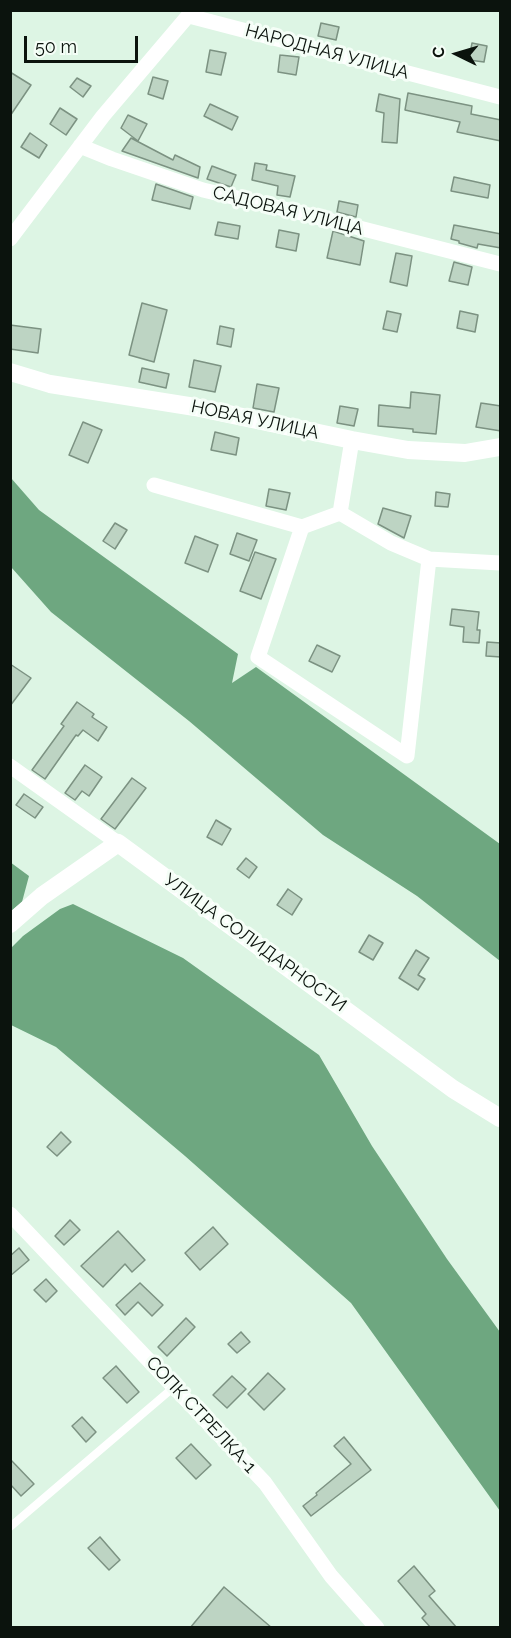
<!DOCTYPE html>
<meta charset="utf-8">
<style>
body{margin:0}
#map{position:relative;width:511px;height:1638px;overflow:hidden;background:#ddf5e4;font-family:Raleway,sans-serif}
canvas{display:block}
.frame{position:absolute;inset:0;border:12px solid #0b130d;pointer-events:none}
.north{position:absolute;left:427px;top:24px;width:60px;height:60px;-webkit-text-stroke:4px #f5fef7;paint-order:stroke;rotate:275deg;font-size:16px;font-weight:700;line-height:24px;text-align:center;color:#0b130d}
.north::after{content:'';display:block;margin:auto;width:21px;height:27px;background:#0b130d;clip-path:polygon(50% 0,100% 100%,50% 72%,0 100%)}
.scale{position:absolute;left:24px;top:36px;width:114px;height:27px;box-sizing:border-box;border:3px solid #0b130d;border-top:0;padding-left:8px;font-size:18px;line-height:21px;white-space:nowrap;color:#0b130d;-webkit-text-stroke:4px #f5fef7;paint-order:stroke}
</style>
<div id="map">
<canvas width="511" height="1638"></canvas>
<div class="frame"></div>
<div class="north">С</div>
<div class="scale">50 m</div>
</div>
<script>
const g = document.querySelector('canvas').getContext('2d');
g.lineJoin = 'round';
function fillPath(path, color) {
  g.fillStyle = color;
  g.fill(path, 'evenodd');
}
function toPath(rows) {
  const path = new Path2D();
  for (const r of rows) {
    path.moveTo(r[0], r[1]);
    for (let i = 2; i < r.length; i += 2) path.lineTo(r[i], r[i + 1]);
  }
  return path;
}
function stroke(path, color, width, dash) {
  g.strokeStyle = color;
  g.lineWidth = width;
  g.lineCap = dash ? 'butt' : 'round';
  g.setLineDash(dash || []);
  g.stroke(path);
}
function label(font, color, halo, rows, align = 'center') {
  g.font = font + ' Raleway,sans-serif';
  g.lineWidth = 6;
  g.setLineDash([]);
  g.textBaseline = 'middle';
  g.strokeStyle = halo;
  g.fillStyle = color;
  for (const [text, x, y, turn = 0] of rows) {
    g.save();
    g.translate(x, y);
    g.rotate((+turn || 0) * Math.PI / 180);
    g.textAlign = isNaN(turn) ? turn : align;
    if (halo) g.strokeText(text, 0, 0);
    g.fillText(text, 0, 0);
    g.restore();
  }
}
fillPath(toPath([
 [11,478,39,510,238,654,232,683,256,667,500,844,500,961,417,896,323,835,189,721,51,612,11,567],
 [10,862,29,876,22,902,10,912],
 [73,904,183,958,319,1055,372,1146,447,1259,500,1332,500,1511,351,1303,185,1156,56,1047,11,1025,11,948,23,936,60,909]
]), '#6ea780');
const building = toPath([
 [321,23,339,27,336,40,318,36,321,23],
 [472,43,487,46,484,62,469,60,472,43],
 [210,50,226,53,221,75,206,72,210,50],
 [280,55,299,57,296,75,278,72,280,55],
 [10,72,31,85,10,116,10,72],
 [153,77,168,81,163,99,148,94,153,77],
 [77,78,91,86,83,97,70,87,77,78],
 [408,93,472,106,471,114,501,120,501,141,457,132,460,122,405,110,408,93],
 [379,94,400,99,397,143,382,142,384,113,376,111,379,94],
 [210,104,238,117,232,130,204,116,210,104],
 [60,108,77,119,66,135,50,124,60,108],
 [128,115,147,124,138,141,121,128,128,115],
 [30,133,47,145,39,158,21,147,30,133],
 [131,138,173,160,175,155,200,167,198,178,122,151,131,138],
 [255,163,267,165,266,170,295,176,290,197,277,195,278,186,252,180,255,163],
 [212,166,236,175,231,187,207,179,212,166],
 [454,177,490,185,488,198,451,191,454,177],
 [156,184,193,197,190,209,152,200,156,184],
 [339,201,358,205,356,217,337,212,339,201],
 [218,222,240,226,238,239,215,235,218,222],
 [454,225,501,234,501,248,478,244,477,248,459,243,459,241,451,239,454,225],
 [279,230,299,234,296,251,276,247,279,230],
 [333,231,364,241,360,265,327,258,333,231],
 [396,253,412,256,407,286,390,282,396,253],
 [454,262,472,267,468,285,449,281,454,262],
 [142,303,167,310,154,362,129,355,142,303],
 [387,311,401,314,397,332,383,329,387,311],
 [460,311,478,315,475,332,457,328,460,311],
 [10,325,41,329,38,353,10,349,10,325],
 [220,326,234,329,231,347,217,344,220,326],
 [194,360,221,366,215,392,189,387,194,360],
 [142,368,169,374,166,388,139,382,142,368],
 [257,384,279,388,274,412,253,408,257,384],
 [411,392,440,395,436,434,413,432,413,429,378,426,379,405,410,408,411,392],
 [481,403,501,406,501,431,476,427,481,403],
 [340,406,358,409,354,426,337,423,340,406],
 [83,422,102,430,88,463,69,455,83,422],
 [215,432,239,438,236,455,211,450,215,432],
 [269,489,290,493,286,510,266,506,269,489],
 [436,492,450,494,448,507,435,506,436,492],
 [383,508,411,516,404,538,378,524,383,508],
 [115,523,127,530,115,549,103,541,115,523],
 [237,533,257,540,249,561,230,554,237,533],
 [195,536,218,545,208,572,185,563,195,536],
 [255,552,276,559,261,599,240,591,255,552],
 [452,609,479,612,477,630,480,630,479,643,463,642,464,627,450,625,452,609],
 [487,642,501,643,501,657,486,656,487,642],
 [317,645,340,656,332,672,309,661,317,645],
 [10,664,31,678,10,706,10,664],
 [77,702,94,714,92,717,107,727,98,741,83,730,78,736,76,735,45,779,32,770,64,726,61,724,77,702],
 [85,765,102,777,89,796,82,791,75,800,65,793,85,765],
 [132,778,146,788,115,829,101,819,132,778],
 [24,794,43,807,35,818,16,805,24,794],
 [216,820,231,829,222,845,207,837,216,820],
 [246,858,257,867,249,878,237,869,246,858],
 [288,889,302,899,292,915,277,905,288,889],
 [369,935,383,943,373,960,359,952,369,935],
 [416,950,429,958,418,975,425,979,418,990,399,978,416,950],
 [61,1132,71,1142,57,1156,47,1147,61,1132],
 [70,1220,80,1230,64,1245,55,1236,70,1220],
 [213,1227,228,1244,200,1270,185,1253,213,1227],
 [118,1231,145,1260,132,1272,125,1264,103,1287,81,1266,118,1231],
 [19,1248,29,1260,10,1276,10,1256,19,1248],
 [46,1279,57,1291,46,1302,34,1290,46,1279],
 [140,1283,163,1305,152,1316,138,1302,125,1315,116,1305,140,1283],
 [186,1318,195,1327,167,1356,158,1347,186,1318],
 [241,1332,250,1342,237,1353,228,1344,241,1332],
 [116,1366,139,1392,127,1403,103,1378,116,1366],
 [268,1373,285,1389,264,1410,248,1394,268,1373],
 [232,1376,246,1389,227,1408,213,1395,232,1376],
 [82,1417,96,1432,86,1442,72,1426,82,1417],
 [344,1437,371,1470,311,1516,303,1506,317,1495,316,1493,351,1464,334,1446,344,1437],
 [191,1444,211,1465,196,1479,176,1458,191,1444],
 [10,1459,34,1484,21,1496,10,1484,10,1459],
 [100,1537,120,1560,109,1570,88,1548,100,1537],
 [414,1566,435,1591,429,1596,457,1628,431,1628,422,1618,426,1614,398,1581,414,1566],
 [224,1587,272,1628,190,1628,224,1587]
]);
fillPath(building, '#bdd4c3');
stroke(building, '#7c9282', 1.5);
stroke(toPath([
 [10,1527,174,1387]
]), '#fff', 8);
stroke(toPath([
 [189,16,500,97],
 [80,146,112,159,203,190,297,212,500,264],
 [10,239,103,116,193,10],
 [352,440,340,513,391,543,429,559,500,563],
 [154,485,302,527],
 [340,513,302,527,258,657,407,756,429,559],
 [10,766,118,843],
 [10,1214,265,1483,331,1576,377,1628]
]), '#fff', 15);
stroke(toPath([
 [10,372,50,384,195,407,352,440,408,450,465,453,500,447],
 [10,924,42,896,118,843,453,1089,500,1118]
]), '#fff', 18);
label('18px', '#0b130d', '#f5fef7', [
 ["НАРОДНАЯ УЛИЦА",327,52,15],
 ["САДОВАЯ УЛИЦА",288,211,14],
 ["НОВАЯ УЛИЦА",255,420,12],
 ["УЛИЦА СОЛИДАРНОСТИ",255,943,36],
 ["СОПК СТРЕЛКА-1",201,1415,47]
]);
</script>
